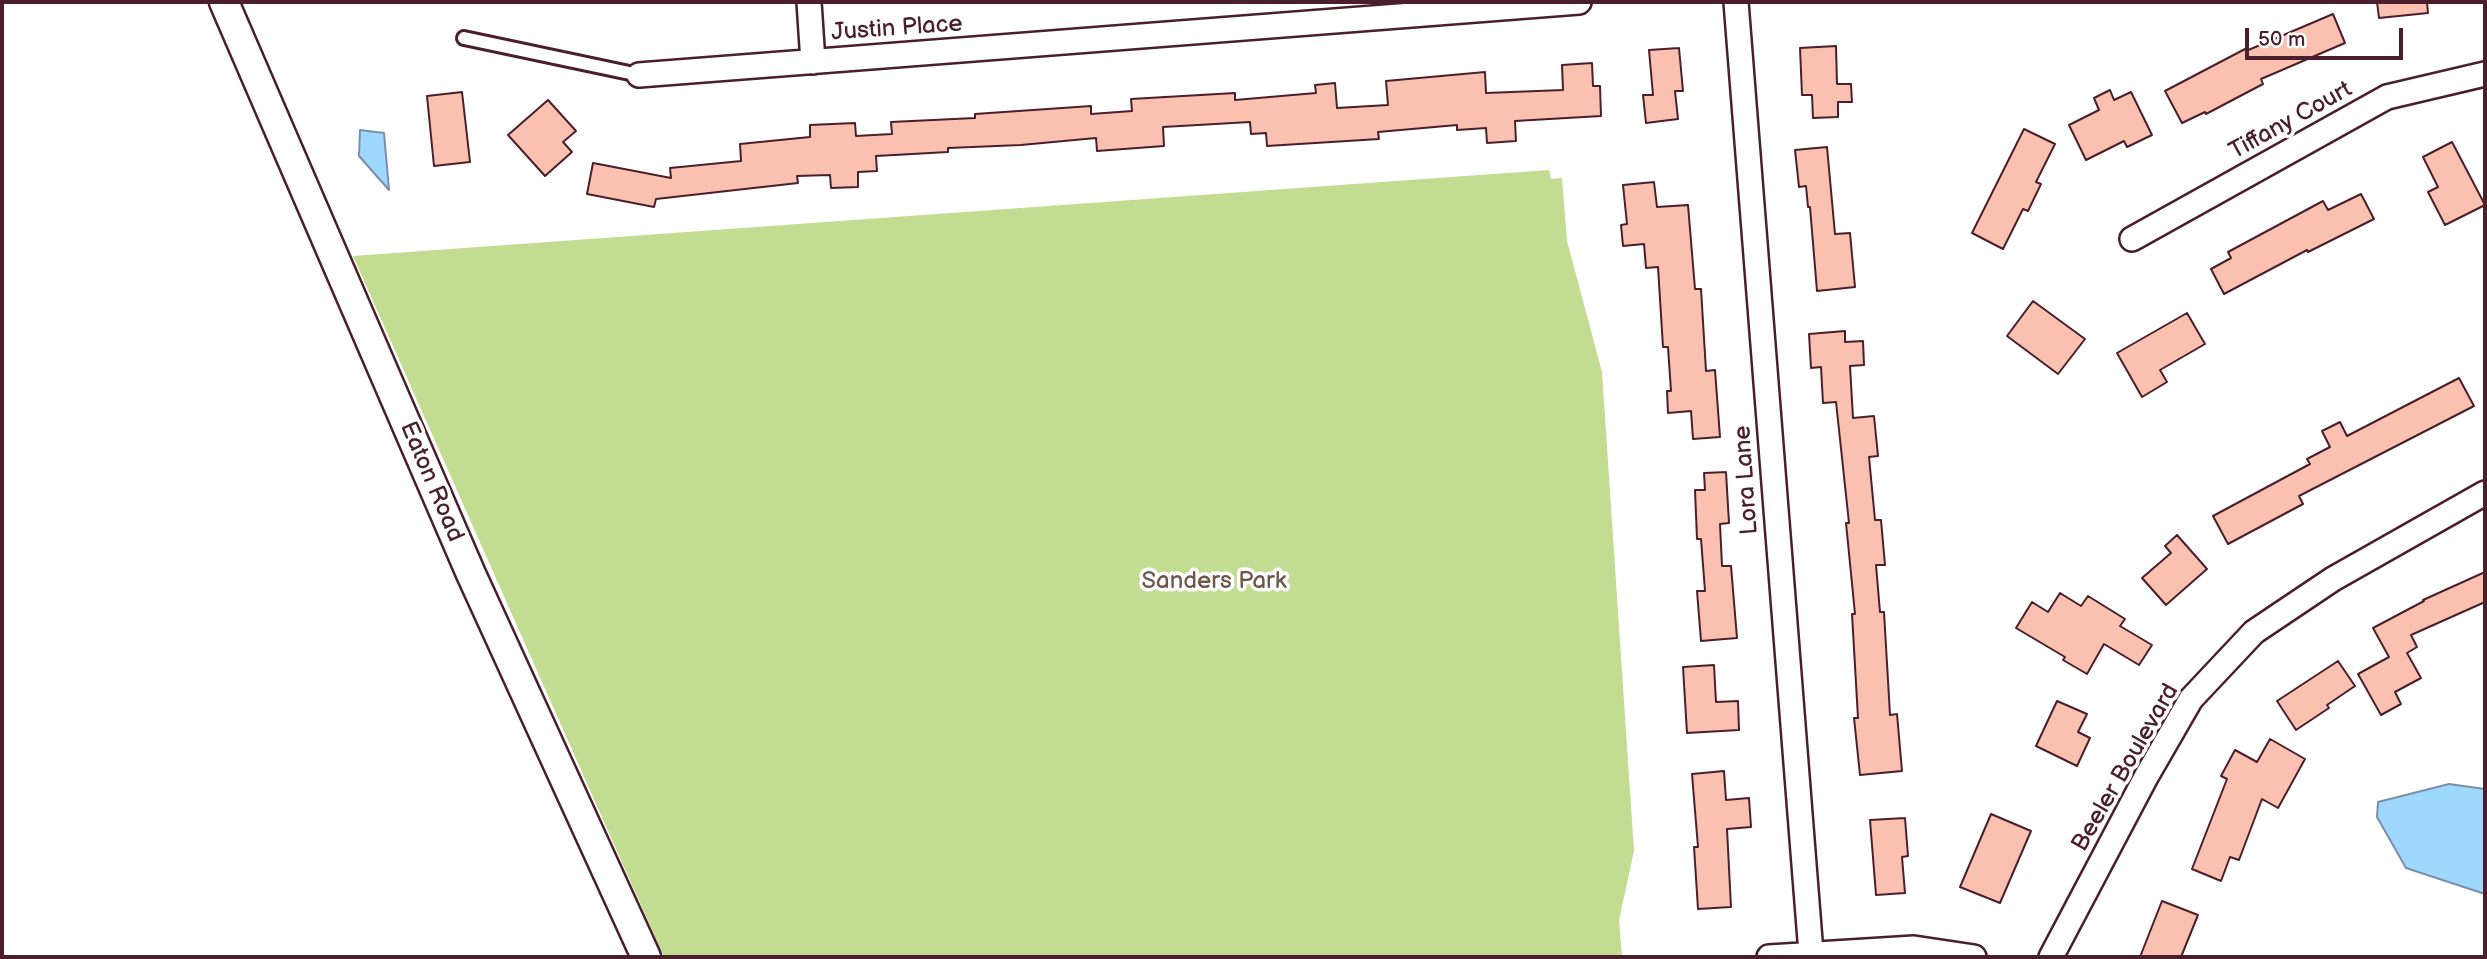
<!DOCTYPE html>
<style>
body{margin:0}
#map{position:relative;width:2487px;height:959px;overflow:hidden;background:#fff;font-family:"Balsamiq Sans",sans-serif}
canvas{display:block}
.frame{position:absolute;inset:0;border:4px solid #4a1f2b;pointer-events:none}
.scale{position:absolute;left:2245px;top:28px;width:158px;height:32px;box-sizing:border-box;border:4px solid #4a1f2b;border-top:0;padding-left:9px;font-size:21px;line-height:24px;white-space:nowrap;color:#4a1f2b;-webkit-text-stroke:5px #fff;paint-order:stroke}
</style>
<div id="map">
<canvas width="2487" height="959"></canvas>
<div class="frame"></div>
<div class="scale">50 m</div>
</div>
<script>
const g = document.querySelector('canvas').getContext('2d');
g.lineJoin = 'round';
function fillPath(path, color) {
  g.fillStyle = color;
  g.fill(path, 'evenodd');
}
function toPath(rows) {
  const path = new Path2D();
  for (const r of rows) {
    path.moveTo(r[0], r[1]);
    for (let i = 2; i < r.length; i += 2) path.lineTo(r[i], r[i + 1]);
  }
  return path;
}
function stroke(path, color, width, dash) {
  g.strokeStyle = color;
  g.lineWidth = width;
  g.lineCap = dash ? 'butt' : 'round';
  g.setLineDash(dash || []);
  g.stroke(path);
}
function label(font, color, halo, rows, align = 'center') {
  g.font = font + ' "Balsamiq Sans",sans-serif';
  g.lineWidth = 7;
  g.setLineDash([]);
  g.textBaseline = 'middle';
  g.strokeStyle = halo;
  g.fillStyle = color;
  for (const [text, x, y, turn = 0] of rows) {
    g.save();
    g.translate(x, y);
    g.rotate((+turn || 0) * Math.PI / 180);
    g.textAlign = isNaN(turn) ? turn : align;
    if (halo) g.strokeText(text, 0, 0);
    g.fillText(text, 0, 0);
    g.restore();
  }
}
fillPath(toPath([
 [1549,170,1551,179,1562,178,1567,241,1602,372,1634,851,1619,920,1622,957,664,957,353,256]
]), '#c2dc92');
const water = toPath([
 [360,130,384,133,389,190,359,156,360,130],
 [2449,784,2485,789,2485,894,2406,868,2377,817,2378,802,2449,784]
]);
fillPath(water, '#9fd8ff');
stroke(water, '#7d8eaa', 2);
const building = toPath([
 [2377,2,2427,2,2428,13,2379,18,2377,2],
 [2333,14,2345,43,2261,79,2263,84,2206,114,2205,112,2182,123,2165,91,2245,49,2246,51,2333,14],
 [1836,46,1837,84,1851,84,1852,102,1838,102,1838,117,1813,118,1812,95,1802,95,1800,48,1836,46],
 [1679,48,1683,91,1675,91,1678,119,1646,123,1643,95,1653,95,1649,50,1679,48],
 [1592,63,1593,86,1600,86,1601,116,1515,121,1516,141,1487,143,1486,128,1457,130,1457,125,1378,132,1379,139,1267,146,1266,133,1251,134,1250,122,1163,127,1164,146,1097,151,1096,138,1021,145,948,148,948,152,876,156,877,171,858,172,858,187,831,188,830,175,797,176,798,183,656,199,654,207,587,194,593,163,671,178,670,168,741,161,740,144,810,137,810,125,855,123,856,136,892,134,891,122,975,118,975,114,1091,106,1091,114,1132,111,1131,99,1235,93,1235,100,1316,93,1315,85,1335,83,1337,108,1388,105,1386,81,1485,72,1486,93,1563,90,1562,65,1592,63],
 [2110,90,2114,100,2131,92,2152,135,2127,147,2124,141,2086,160,2069,125,2099,110,2094,98,2110,90],
 [462,92,470,162,434,166,427,96,462,92],
 [548,100,576,131,563,142,572,152,545,176,508,135,548,100],
 [2024,129,2055,144,2036,182,2041,184,2028,211,2023,209,2003,249,1972,233,2024,129],
 [2452,142,2485,205,2445,225,2428,192,2438,187,2423,157,2452,142],
 [1827,147,1835,234,1850,233,1855,287,1817,291,1810,207,1808,207,1806,186,1799,187,1795,150,1827,147],
 [1654,182,1657,207,1688,205,1695,289,1701,289,1706,371,1715,370,1720,437,1693,439,1691,411,1668,413,1667,391,1671,391,1668,347,1663,347,1658,267,1646,268,1644,244,1623,246,1621,225,1627,224,1623,185,1654,182],
 [2361,194,2374,219,2308,252,2307,250,2224,294,2211,269,2231,258,2228,252,2323,201,2328,210,2361,194],
 [2033,301,2085,339,2058,374,2007,336,2033,301],
 [2187,313,2205,344,2160,370,2167,382,2142,397,2117,353,2187,313],
 [1845,331,1845,342,1863,341,1864,365,1850,366,1853,418,1874,416,1878,456,1869,457,1875,520,1881,520,1885,565,1876,565,1880,612,1884,612,1890,715,1897,714,1902,771,1860,775,1854,718,1858,718,1852,614,1855,614,1846,523,1849,523,1836,402,1823,403,1821,367,1811,368,1809,334,1845,331],
 [2459,378,2474,406,2299,496,2303,504,2228,544,2213,516,2310,464,2307,459,2330,447,2322,431,2340,422,2347,436,2459,378],
 [1726,472,1729,523,1720,524,1722,566,1731,566,1737,638,1701,641,1697,591,1705,591,1701,539,1697,539,1695,490,1705,490,1704,473,1726,472],
 [2177,535,2207,569,2166,605,2142,578,2171,553,2165,546,2177,535],
 [2485,572,2485,602,2411,635,2417,647,2407,653,2421,678,2395,692,2401,704,2381,715,2358,674,2389,657,2373,628,2424,601,2423,600,2485,572],
 [2060,593,2081,606,2088,596,2125,619,2120,626,2152,645,2139,665,2104,644,2087,674,2063,660,2065,657,2016,628,2032,602,2048,612,2060,593],
 [2338,661,2355,686,2327,705,2329,708,2296,730,2277,701,2338,661],
 [1714,665,1716,702,1738,701,1739,730,1687,733,1683,667,1714,665],
 [2057,701,2087,714,2078,732,2090,738,2077,766,2036,746,2057,701],
 [2270,739,2305,759,2278,808,2262,799,2239,860,2230,857,2221,881,2192,869,2227,779,2221,776,2235,750,2257,762,2270,739],
 [1724,771,1726,800,1749,798,1751,827,1727,829,1731,907,1698,909,1694,847,1698,847,1692,774,1724,771],
 [1991,814,2031,831,2000,903,1960,887,1991,814],
 [1905,818,1908,856,1902,857,1905,893,1876,895,1870,820,1905,818],
 [2162,901,2198,915,2181,957,2140,957,2162,901]
]);
fillPath(building, '#fac1b1');
stroke(building, '#4a1f2b', 2);
const service = toPath([
 [464,38,639,75]
]);
const minor = toPath([
 [809,2,813,62],
 [1736,2,1811,953],
 [639,75,1579,2],
 [2132,239,2387,97,2485,74],
 [1769,957,1914,948,1974,957],
 [2051,957,2146,777,2191,699,2254,632,2333,579,2485,493]
]);
const tertiary = toPath([
 [224,2,471,574,646,957]
]);
stroke(service, '#4a1f2b', 18);
stroke(minor, '#4a1f2b', 28);
stroke(tertiary, '#4a1f2b', 33);
stroke(service, '#fff', 12);
stroke(minor, '#fff', 23);
stroke(tertiary, '#fff', 28);
label('24px', '#4a1f2b', '#fff', [
 ["Justin Place",897,29,-4],
 ["Tiffany Court",2291,121,-29],
 ["Lora Lane",1747,480,-94],
 ["Eaton Road",431,482,67],
 ["Beeler Boulevard",2126,768,-60]
]);
label('24px', '#6e584a', '#fff', [
 ["Sanders Park",1214,582]
]);
</script>
